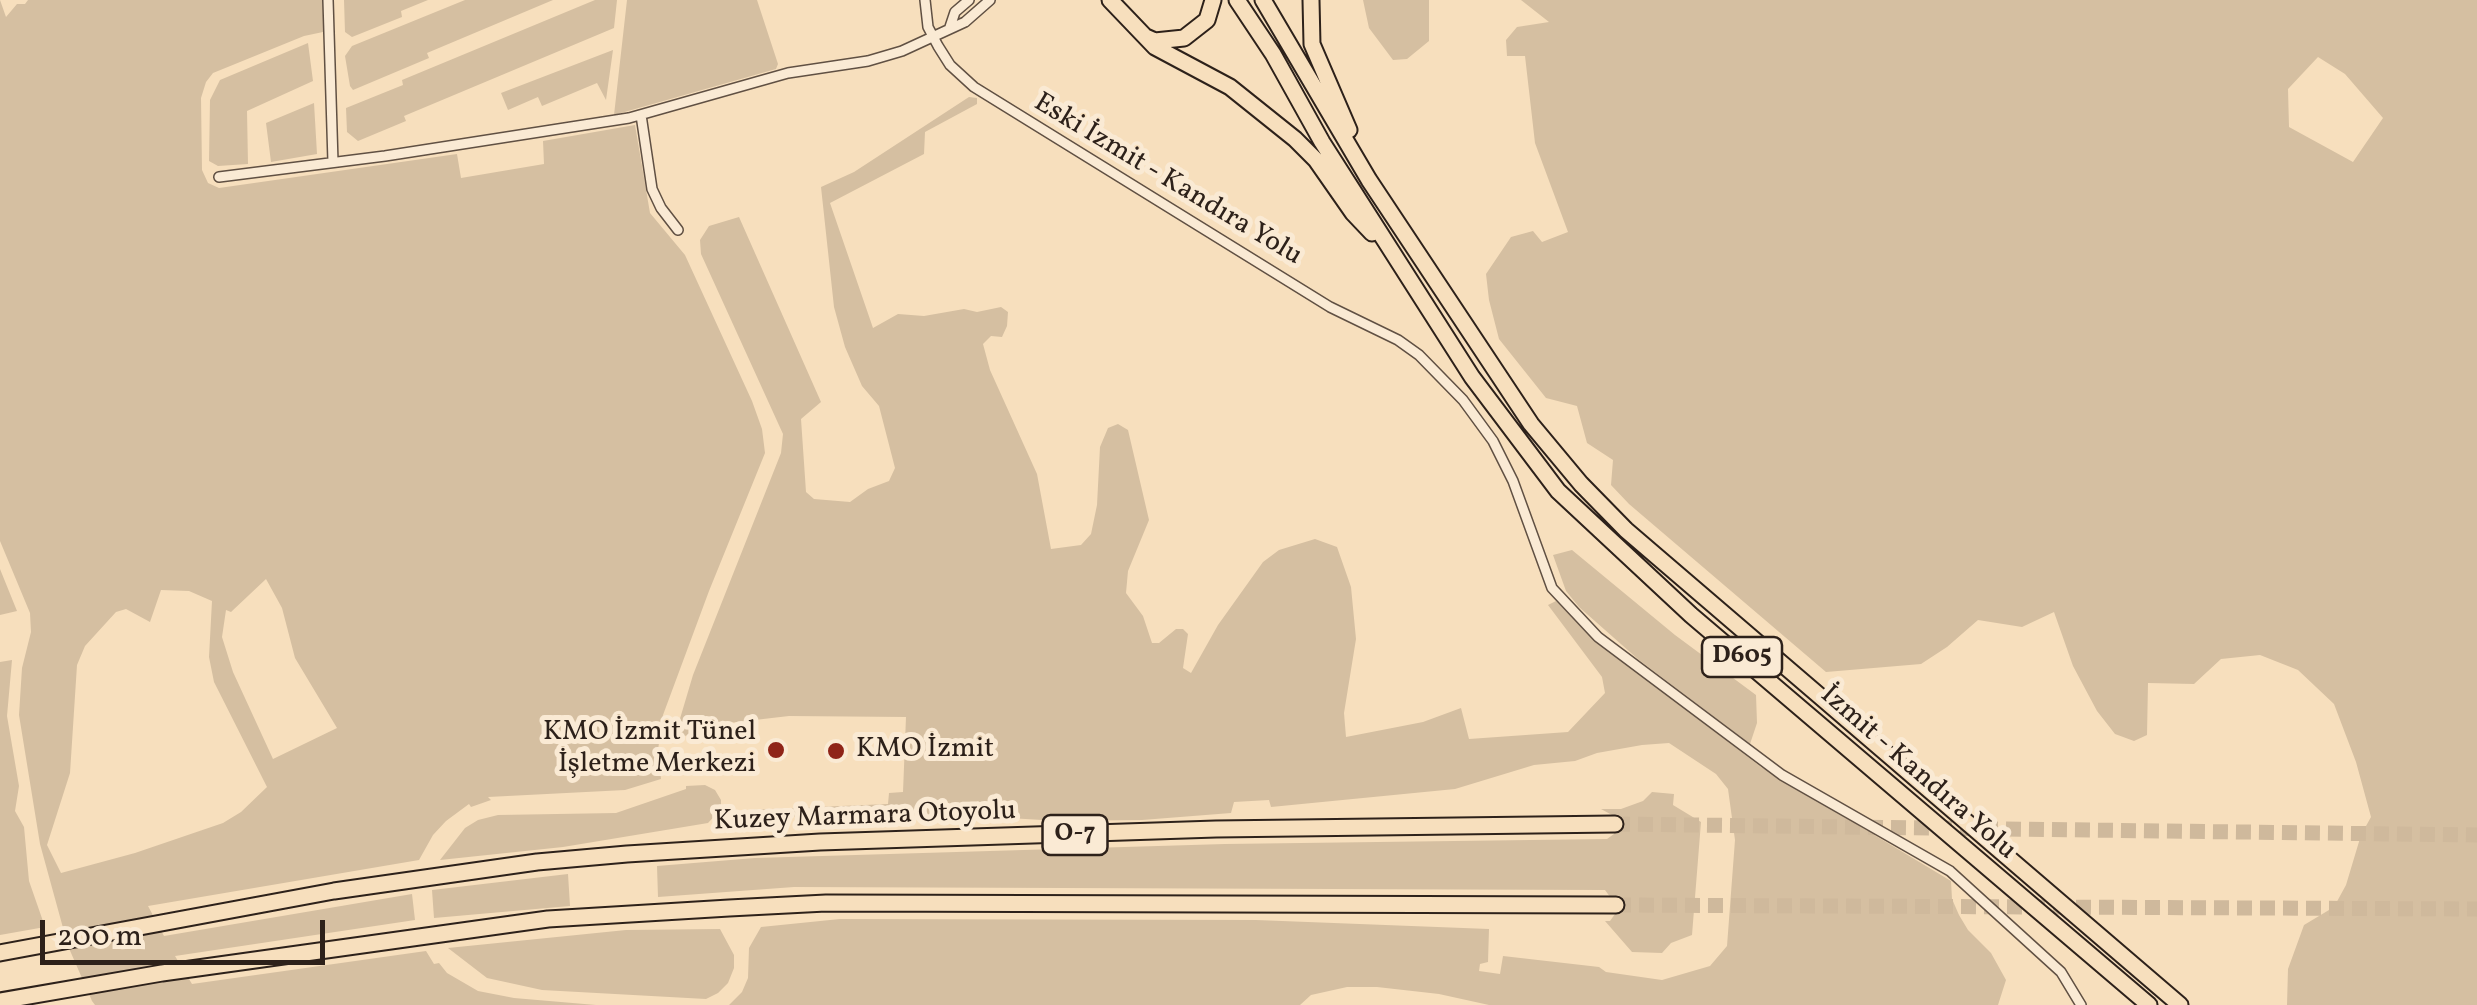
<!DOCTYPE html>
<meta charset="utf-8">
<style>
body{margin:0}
#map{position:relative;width:2477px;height:1005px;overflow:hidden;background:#f7dfbd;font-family:Vollkorn,serif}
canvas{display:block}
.scale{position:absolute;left:40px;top:920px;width:285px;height:45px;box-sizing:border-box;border:5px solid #2d211a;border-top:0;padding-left:12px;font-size:30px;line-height:35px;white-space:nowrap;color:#2d211a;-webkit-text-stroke:8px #faead4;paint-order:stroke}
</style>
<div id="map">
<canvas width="2477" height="1005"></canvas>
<div class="scale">200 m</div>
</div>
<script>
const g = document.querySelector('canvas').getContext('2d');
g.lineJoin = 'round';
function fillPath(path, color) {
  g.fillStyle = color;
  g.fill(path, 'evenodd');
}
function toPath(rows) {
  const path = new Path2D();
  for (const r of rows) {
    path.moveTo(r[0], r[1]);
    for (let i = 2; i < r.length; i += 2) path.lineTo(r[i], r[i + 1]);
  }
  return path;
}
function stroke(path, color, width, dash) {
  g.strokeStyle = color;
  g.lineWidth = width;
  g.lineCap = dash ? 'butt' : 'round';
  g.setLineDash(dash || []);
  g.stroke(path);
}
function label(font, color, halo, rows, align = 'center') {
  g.font = font + ' Vollkorn,serif';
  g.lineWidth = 10;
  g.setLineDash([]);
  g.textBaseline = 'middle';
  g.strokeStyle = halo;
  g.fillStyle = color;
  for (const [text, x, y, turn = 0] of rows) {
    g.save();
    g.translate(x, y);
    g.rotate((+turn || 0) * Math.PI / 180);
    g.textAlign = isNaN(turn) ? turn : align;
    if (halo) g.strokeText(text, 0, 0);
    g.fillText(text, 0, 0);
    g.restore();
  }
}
fillPath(toPath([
 [0,0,6,17,17,4,25,4,28,0,323,0,323,32,304,36,213,73,206,82,201,98,202,170,208,183,219,188,457,154,461,178,544,164,543,141,635,125,650,213,685,255,752,401,762,429,765,453,709,591,663,715,658,750,661,779,625,790,488,797,491,800,471,807,469,804,446,821,433,835,419,860,148,906,164,936,412,894,415,920,175,956,192,984,426,951,434,964,439,963,447,973,478,991,514,998,596,1005,95,1005,92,1001,68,946,40,844,19,715,22,668,31,632,30,613,0,541],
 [266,579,282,608,295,658,337,728,273,759,233,672,222,637,226,610,231,612],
 [161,590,189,591,212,601,209,657,214,682,267,787,241,812,223,823,135,853,61,873,47,845,70,773,77,665,85,646,116,612,126,609,150,622],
 [344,0,428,0,401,11,402,17,352,37,345,32],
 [465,0,553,0,427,53,429,58,353,90,350,86,345,56,352,46],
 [595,0,617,0,614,28,404,116,406,121,358,141,347,132,346,108,403,85,402,80],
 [627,0,757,0,778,64,776,69,614,115],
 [1363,0,1429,0,1429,41,1407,59,1393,60,1369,28],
 [1521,0,2477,0,2477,1005,2287,1005,2288,969,2304,925,2334,907,2346,885,2361,835,2371,817,2356,762,2334,704,2298,670,2260,655,2221,659,2194,684,2148,683,2147,735,2134,741,2115,734,2097,711,2073,666,2054,612,2022,627,1978,620,1947,647,1921,664,1826,672,1629,504,1611,485,1613,460,1587,443,1577,406,1546,398,1499,339,1489,300,1486,274,1511,237,1533,231,1542,242,1568,232,1535,143,1525,56,1507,56,1506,40,1517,27,1549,22],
 [2318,57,2345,74,2383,118,2353,162,2289,127,2288,89],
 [308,43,313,81,247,111,248,164,218,166,209,161,210,100,220,80],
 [613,50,606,100,597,83,542,106,538,97,508,110,501,93],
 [969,97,977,98,977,104,925,132,924,154,830,203,873,328,898,314,924,316,964,309,977,312,1001,307,1008,312,1007,326,1002,337,991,336,983,344,990,370,1037,474,1051,549,1081,545,1091,534,1097,505,1100,447,1108,428,1118,424,1128,430,1149,520,1128,571,1126,593,1143,616,1152,643,1159,643,1176,629,1183,629,1188,634,1183,668,1191,673,1218,625,1263,562,1279,550,1315,539,1337,547,1351,587,1356,639,1344,713,1346,737,1423,722,1461,708,1469,739,1568,732,1605,693,1602,677,1548,605,1556,601,1588,634,1761,767,1951,881,1952,899,1959,915,1968,930,1991,953,2006,980,1998,1005,1489,1005,1439,994,1377,987,1347,987,1311,995,1300,1005,729,1005,742,992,748,978,749,948,761,927,840,919,1256,920,1489,929,1488,962,1480,964,1479,971,1500,974,1503,956,1599,967,1606,972,1662,980,1710,966,1727,946,1735,840,1728,789,1716,774,1669,743,1642,745,1597,753,1575,761,1534,765,1455,789,1271,807,1269,800,1234,802,1231,813,1142,820,1059,821,942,814,763,817,752,815,748,810,888,804,889,793,903,792,906,717,789,716,729,723,678,738,679,722,693,675,781,453,783,434,701,254,700,240,709,226,739,217,821,402,801,419,806,492,814,499,850,502,868,489,889,481,895,468,879,406,862,386,845,347,834,307,821,187,854,172],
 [314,103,317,154,271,162,266,123],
 [1572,550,1675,635,1756,695,1757,723,1750,744,1639,660,1579,607,1566,591,1553,555],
 [0,569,17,611,0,615],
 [12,660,7,716,19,786,15,811,24,827,29,881,45,927,0,935,0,662],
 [705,785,715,790,721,800,721,809,708,823,563,847,440,860,465,828,478,820,498,815,616,813,686,789,686,786],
 [1652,792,1674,794,1673,805,1701,822,1692,935,1671,943,1662,953,1632,952,1605,921,1610,921,1615,914,1616,905,1605,890,794,887,658,897,657,866,755,858,1225,844,1607,839,1614,834,1615,824,1612,815,1601,809,1621,809,1643,801],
 [568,874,570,906,434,918,432,890],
 [720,929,734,955,734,968,728,983,718,993,706,999,542,990,487,978,448,948,626,930]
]), '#d5bfa1');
stroke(toPath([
 [1615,824,2477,835],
 [1616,905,2477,909]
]), '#cfb99c', 15, [15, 8]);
const street = toPath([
 [328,0,333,162],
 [925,0,928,27,938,46,950,65,974,87,1330,307,1398,340,1419,355,1463,400,1493,441,1513,481,1552,588,1598,637,1782,775,1950,871,2061,972,2081,1005],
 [950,27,955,12,969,0],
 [641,115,652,189,661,208,678,230],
 [219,177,385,156,629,118,788,73,868,61,902,51,965,22,990,0]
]);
const highway = toPath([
 [1110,0,1155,47,1230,87,1295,139,1316,160,1353,213,1372,233],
 [1237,0,1273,54,1322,142,1472,377,1558,491,1691,615,2149,1005],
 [1263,0,1369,180,1531,424,1581,484,1626,530,2180,1005],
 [1311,0,1312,44,1349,130],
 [1146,37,1155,41,1184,38,1207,20,1213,0],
 [0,953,334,891,537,862,627,854,820,842,1216,829,1615,824],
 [0,1001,162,973,548,919,729,908,826,903,1616,905]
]);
stroke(street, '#605043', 12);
stroke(highway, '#2d211a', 19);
stroke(street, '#faead4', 9);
stroke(highway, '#f7dfbd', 15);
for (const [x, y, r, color] of [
 [776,750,10,"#8f2418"],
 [836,751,10,"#8f2418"]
]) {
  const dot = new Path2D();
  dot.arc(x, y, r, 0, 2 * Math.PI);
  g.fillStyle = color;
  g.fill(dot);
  stroke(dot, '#faead4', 4);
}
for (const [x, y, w] of [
 [1742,657,80],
 [1075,835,65]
]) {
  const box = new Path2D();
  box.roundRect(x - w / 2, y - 20, w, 40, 8);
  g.fillStyle = '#faead4';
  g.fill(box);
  stroke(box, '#2d211a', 2.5);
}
label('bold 25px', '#2d211a', null, [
 ["D605",1742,657],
 ["O-7",1075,835]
]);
label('28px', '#2d211a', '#faead4', [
 ["Eski İzmit - Kandıra Yolu",1167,181,31],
 ["İzmit - Kandıra Yolu",1917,774,41],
 ["Kuzey Marmara Otoyolu",865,818,-2]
]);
label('28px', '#2d211a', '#faead4', [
 ["KMO İzmit Tünel",756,734],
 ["İşletme Merkezi",756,766],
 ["KMO İzmit",856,751,"left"]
], 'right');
</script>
